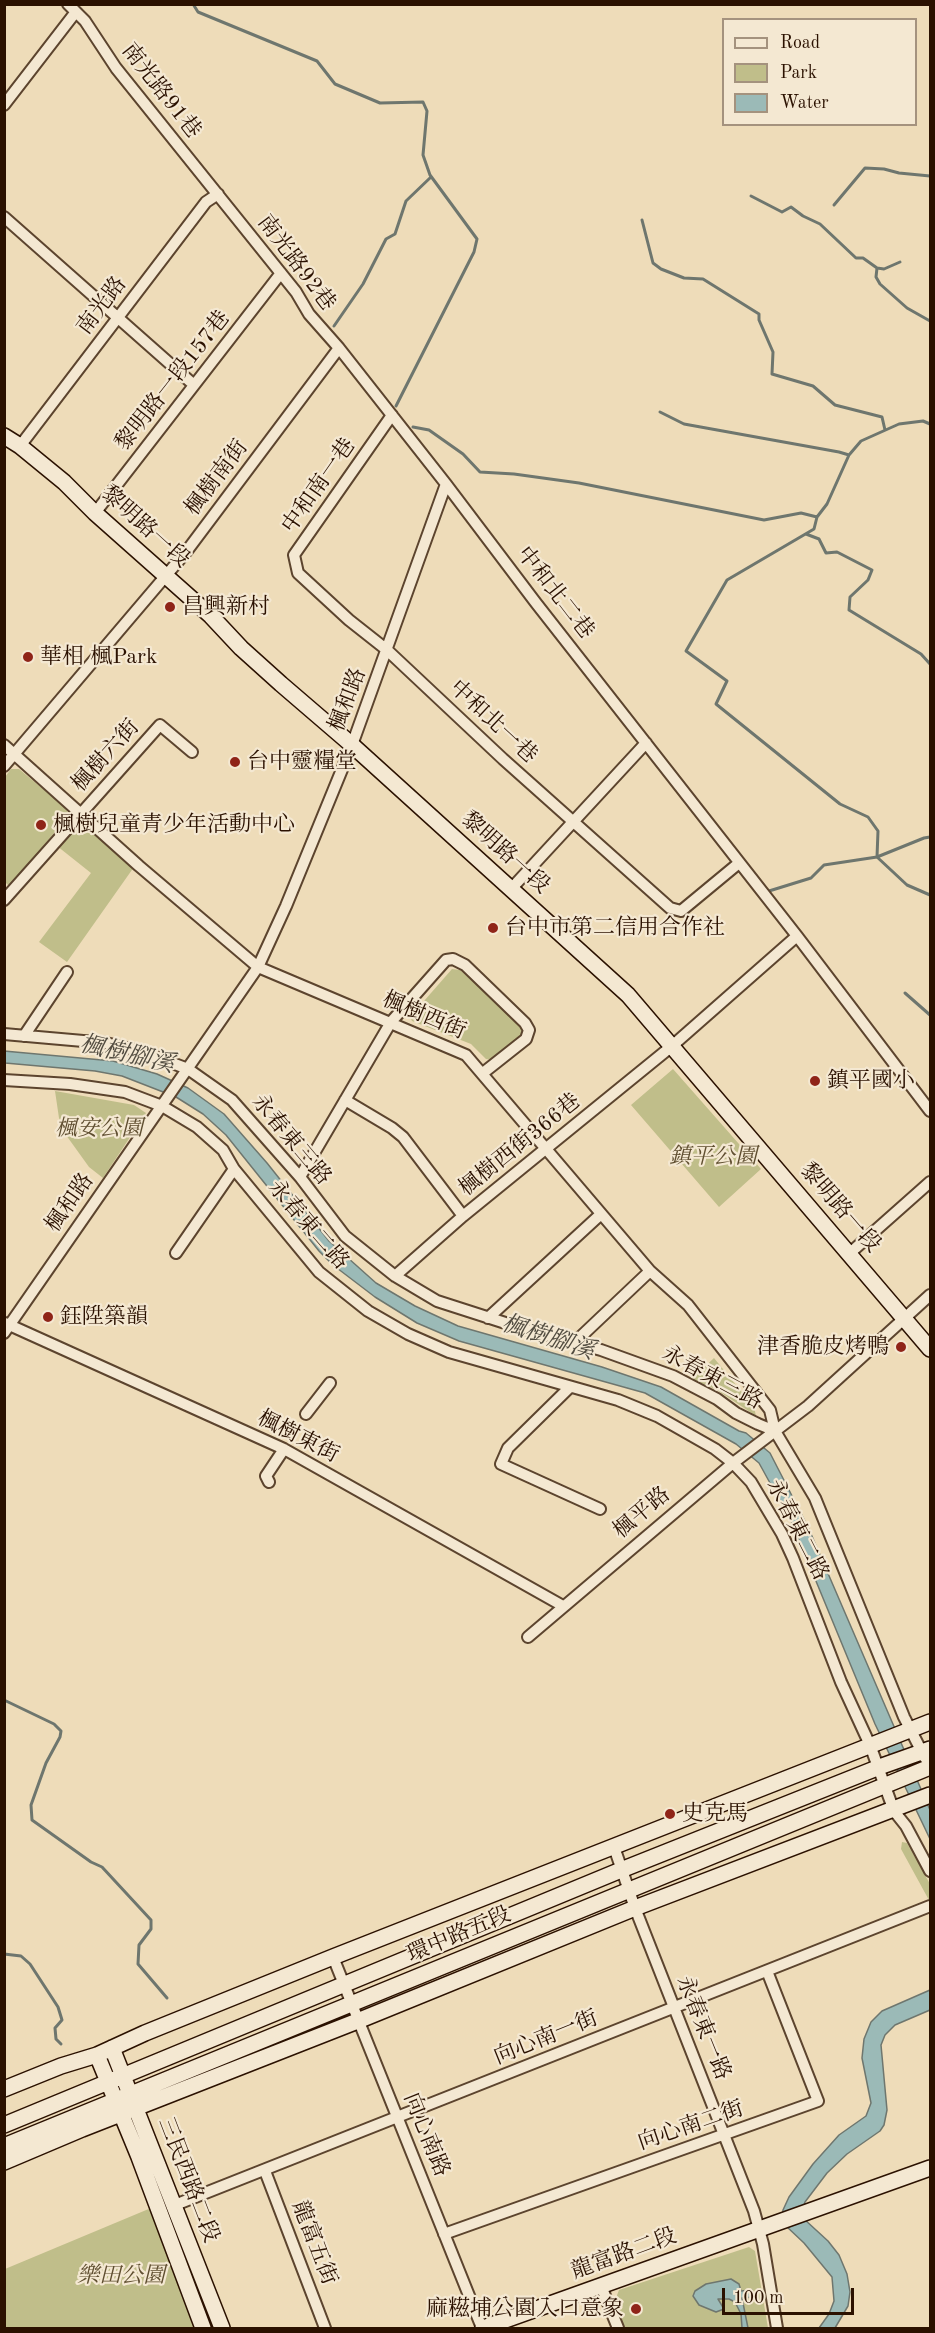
<!DOCTYPE html>
<meta charset="utf-8">
<style>
body{margin:0}
#map{position:relative;width:935px;height:2333px;overflow:hidden;background:#eedcb9;font-family:"Old Standard TT",serif}
canvas{display:block}
.frame{position:absolute;inset:0;border:6px solid #2b1100;pointer-events:none}
.legend{position:absolute;left:722px;top:18px;width:195px;height:108px;box-sizing:border-box;background:#f4e8d2;border:2px solid #a4927e;margin:0;padding:8px 10px;list-style:none;font-size:18px;color:#2b1100}
.legend li{display:flex;align-items:center;gap:12px;height:30px}
.legend b{width:30px;border:2px solid #a4927e}
.scale{position:absolute;left:722px;top:2288px;width:132px;height:27px;box-sizing:border-box;border:3px solid #2b1100;border-top:0;padding-left:8px;font-size:18px;line-height:21px;white-space:nowrap;color:#2b1100;-webkit-text-stroke:4px #f4e8d2;paint-order:stroke}
</style>
<div id="map">
<canvas width="935" height="2333"></canvas>
<div class="frame"></div>
<ul class="legend">
<li><b style="height:8px;background:#f4e8d2"></b>Road</li>
<li><b style="height:16px;background:#c0be8a"></b>Park</li>
<li><b style="height:16px;background:#9bbab7"></b>Water</li>
</ul>
<div class="scale">100 m</div>
</div>
<script>
const g = document.querySelector('canvas').getContext('2d');
g.lineJoin = 'round';
function fillPath(path, color) {
  g.fillStyle = color;
  g.fill(path, 'evenodd');
}
function toPath(rows) {
  const path = new Path2D();
  for (const r of rows) {
    path.moveTo(r[0], r[1]);
    for (let i = 2; i < r.length; i += 2) path.lineTo(r[i], r[i + 1]);
  }
  return path;
}
function stroke(path, color, width, dash) {
  g.strokeStyle = color;
  g.lineWidth = width;
  g.lineCap = dash ? 'butt' : 'round';
  g.setLineDash(dash || []);
  g.stroke(path);
}
function label(font, color, halo, rows, align = 'center') {
  g.font = font + ' "Old Standard TT","Noto Serif TC",serif';
  g.lineWidth = 4.5;
  g.setLineDash([]);
  g.textBaseline = 'middle';
  g.strokeStyle = halo;
  g.fillStyle = color;
  for (const [text, x, y, turn = 0] of rows) {
    g.save();
    g.translate(x, y);
    g.rotate((+turn || 0) * Math.PI / 180);
    g.textAlign = isNaN(turn) ? turn : align;
    if (halo) g.strokeText(text, 0, 0);
    g.fillText(text, 0, 0);
    g.restore();
  }
}
fillPath(toPath([
 [11,769,19,769,67,809,68,816,10,887,5,882,5,777],
 [83,821,134,867,67,962,39,942,91,873,57,846],
 [452,969,460,970,521,1025,525,1034,493,1060,486,1059,471,1044,412,1021,410,1017],
 [673,1069,761,1169,719,1207,631,1105],
 [55,1091,134,1105,146,1113,103,1178,89,1167,66,1135,59,1118],
 [714,1358,754,1407,756,1416,717,1390,692,1379],
 [902,1842,907,1843,930,1884,930,1902,901,1849],
 [151,2208,197,2328,5,2328,5,2269],
 [749,2247,755,2251,768,2328,624,2328,614,2303,619,2290]
]), '#c0be8a');
const water = toPath([
 [4,1051,113,1061,157,1074,188,1088,224,1114,267,1163,329,1241,376,1283,415,1306,458,1326,602,1367,661,1387,739,1431,746,1433,770,1453,808,1527,930,1810,930,1839,875,1724,792,1523,759,1463,736,1444,645,1393,459,1341,417,1323,375,1297,333,1265,319,1251,226,1135,203,1114,176,1097,122,1076,95,1071,5,1063,4,1051],
 [930,1990,930,2010,895,2025,885,2035,881,2045,887,2110,884,2125,880,2131,847,2154,827,2173,805,2202,802,2211,804,2219,828,2241,839,2255,847,2274,850,2292,848,2306,835,2328,819,2328,829,2314,834,2301,832,2277,804,2243,786,2226,782,2217,783,2210,789,2197,813,2164,839,2135,866,2116,871,2103,862,2058,864,2039,871,2022,882,2011,930,1990],
 [731,2279,739,2284,741,2291,752,2290,753,2297,742,2298,748,2328,742,2328,741,2314,735,2302,729,2299,718,2299,724,2309,716,2312,699,2305,693,2296,695,2291,706,2284,731,2279]
]);
fillPath(water, '#9bbab7');
stroke(water, '#6e766e', 1.5);
stroke(toPath([
 [193,4,198,12,317,61,335,84,380,103,423,102,427,111,423,155,430,175,477,239,474,252,396,406],
 [751,196,782,212,791,207,803,216,820,224,856,258,863,258,877,268,884,269,900,262],
 [834,205,865,168,884,169,899,173,930,176],
 [642,220,653,263,661,269,684,278,703,279,759,314,759,320,773,352,772,374,813,386,835,405,882,417,885,430],
 [877,268,876,277,880,284,907,308,930,321],
 [334,326,363,284,386,239,395,234,406,201,431,177],
 [660,412,684,424,839,452,849,455],
 [413,427,429,430,463,454,480,472,514,474,579,483,764,520,801,513,817,517,814,529,727,580,686,651,727,681,716,704,840,804,868,817,878,831,877,857,907,885,930,895],
 [817,517,827,504,849,455,861,441,899,424,923,421,930,424],
 [806,534,819,539,826,553,837,552,872,570,868,580,850,597,849,610,921,654,930,664],
 [769,891,811,878,824,865,877,857,924,838,930,837],
 [905,993,930,1015],
 [4,1700,54,1724,61,1731,60,1737,46,1763,31,1805,32,1820,91,1862,102,1867,151,1920,151,1929,139,1945,138,1964,167,1998],
 [4,1954,21,1956,30,1964,58,2007,62,2020,55,2028,56,2039,61,2044]
]), '#6e766e', 3);
const street = toPath([
 [68,4,85,21,116,68,296,292,309,314,339,348,446,484,536,603,797,936,930,1111],
 [4,105,75,13],
 [4,217,194,385],
 [392,415,294,555,298,573,349,620,387,650,503,759,670,908,681,911,739,863],
 [20,446,206,202,218,194],
 [95,513,281,273],
 [4,745,139,866,258,967,466,1055,650,1271,688,1305,770,1410,775,1431],
 [4,766,186,552,339,348],
 [511,889,646,743],
 [4,900,160,725,192,752],
 [4,1034,106,1043,143,1052,188,1069,232,1100,300,1177,345,1236,395,1276,437,1301,524,1329,601,1350,673,1376,717,1399,736,1413,758,1424,775,1431,815,1498,904,1717,925,1758],
 [24,1036,67,972],
 [4,1080,70,1084,125,1092,162,1106,197,1127,223,1150,234,1169,319,1272,368,1311,408,1334,449,1352,618,1400,657,1416,715,1449,733,1463,751,1482,782,1534,793,1558,841,1682,870,1745,894,1811,906,1826,930,1871],
 [345,1100,392,1128,403,1137,463,1216],
 [300,1177,391,1022,446,960,453,959,465,965,525,1023,529,1030,526,1039,483,1073],
 [176,1253,234,1169],
 [850,1253,930,1182],
 [395,1276,463,1216,672,1046,797,936],
 [488,1318,601,1214],
 [5,1323,284,1449,563,1606],
 [4,1333,258,967,286,906,352,745,446,484],
 [574,1343,650,1271],
 [570,1387,508,1448,501,1464,600,1509],
 [306,1414,330,1383],
 [269,1482,266,1476,284,1449],
 [528,1637,733,1463,808,1406,930,1295],
 [614,1847,635,1908,754,2211,763,2244,777,2328],
 [333,1957,482,2328],
 [265,2171,325,2328],
 [175,2205,930,1906],
 [444,2234,818,2101,767,1971],
 [601,2286,618,2328]
]);
const secondary = toPath([
 [4,436,20,446,64,482,95,513,211,616,241,648,281,684,352,745,628,995,930,1349],
 [112,2048,222,2328],
 [97,2055,139,2157,203,2328],
 [4,2089,61,2066,97,2055,145,2033,333,1957,930,1722],
 [4,2125,621,1870,882,1766,930,1749],
 [4,2146,930,1767],
 [4,2162,82,2129,360,2020,635,1908,930,1795],
 [483,2328,930,2168]
]);
stroke(street, '#5c442e', 14);
stroke(secondary, '#2b1100', 18);
stroke(street, '#f4e8d2', 10);
stroke(secondary, '#f4e8d2', 15);
for (const [x, y, r, color] of [
 [170,607,6,"#8f2418"],
 [28,657,6,"#8f2418"],
 [235,762,6,"#8f2418"],
 [41,825,6,"#8f2418"],
 [493,928,6,"#8f2418"],
 [815,1081,6,"#8f2418"],
 [48,1317,6,"#8f2418"],
 [901,1347,6,"#8f2418"],
 [670,1814,6,"#8f2418"],
 [636,2309,6,"#8f2418"]
]) {
  const dot = new Path2D();
  dot.arc(x, y, r, 0, 2 * Math.PI);
  g.fillStyle = color;
  g.fill(dot);
  stroke(dot, '#f4e8d2', 2);
}
label('22px', '#2b1100', '#f4e8d2', [
 ["南光路91巷",161,91,52],
 ["南光路92巷",296,263,53],
 ["南光路",102,306,-53],
 ["黎明路一段157巷",173,381,-52],
 ["楓樹南街",217,478,-53],
 ["中和南一巷",319,486,-55],
 ["黎明路一段",145,527,42],
 ["中和北二巷",555,593,52],
 ["楓和路",348,700,-69],
 ["中和北一巷",493,722,43],
 ["楓樹六街",106,756,-48],
 ["黎明路一段",505,853,42],
 ["楓樹西街",424,1016,23],
 ["永春東三路",291,1140,50],
 ["楓樹西街366巷",520,1145,-39],
 ["楓和路",70,1203,-55],
 ["黎明路一段",840,1208,49],
 ["永春東二路",308,1225,49],
 ["永春東三路",712,1378,28],
 ["楓樹東街",298,1437,27],
 ["楓平路",642,1513,-40],
 ["永春東二路",797,1530,63],
 ["環中路五段",459,1935,-23],
 ["永春東一路",703,2028,68],
 ["向心南一街",546,2038,-22],
 ["向心南二街",691,2126,-19],
 ["向心南路",426,2135,68],
 ["三民西路二段",188,2180,69],
 ["龍富五街",314,2243,69],
 ["龍富路二段",624,2254,-20]
]);
label('22px', '#2b1100', '#f4e8d2', [
 ["昌興新村",182,607],
 ["華相 楓Park",40,657],
 ["台中靈糧堂",247,762],
 ["楓樹兒童青少年活動中心",53,825],
 ["台中市第二信用合作社",505,928],
 ["鎮平國小",827,1081],
 ["鈺陞築韻",60,1317],
 ["津香脆皮烤鴨",889,1347,"right"],
 ["史克馬",682,1814],
 ["麻糍埔公園入口意象",624,2309,"right"]
], 'left');
label('italic 22px', '#5f4e30', '#f4e8d2', [
 ["楓安公園",99,1129],
 ["鎮平公園",713,1157],
 ["樂田公園",121,2276]
]);
label('italic 24px', '#524c40', '#f4e8d2', [
 ["楓樹腳溪",127,1055,13],
 ["楓樹腳溪",548,1338,18]
]);
</script>
